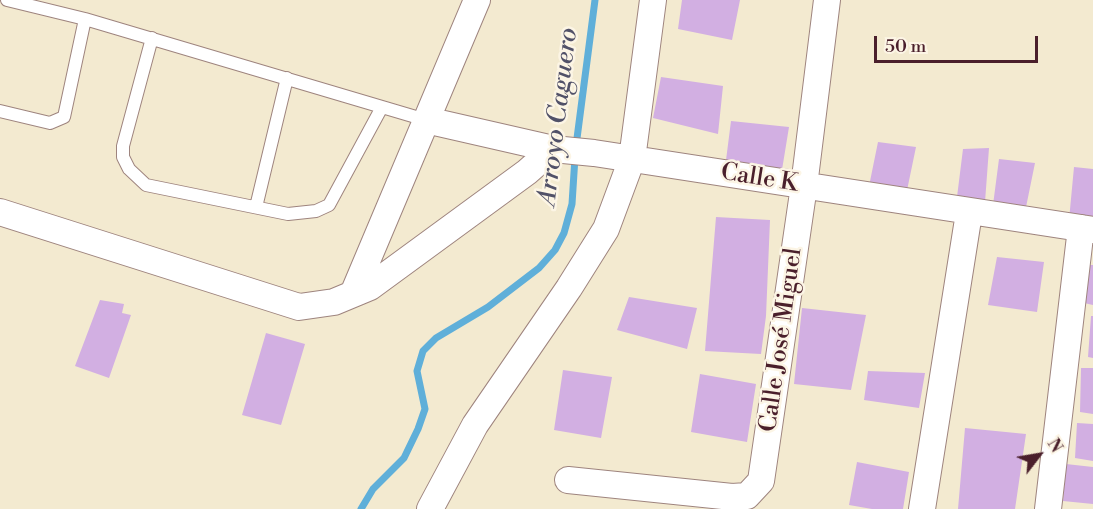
<!DOCTYPE html>
<meta charset="utf-8">
<style>
body{margin:0}
#map{position:relative;width:1093px;height:509px;overflow:hidden;background:#f3ead0;font-family:"Libre Bodoni",serif}
canvas{display:block}
.north{position:absolute;left:1009px;top:425px;width:60px;height:60px;-webkit-text-stroke:4px #fcf5e5;paint-order:stroke;rotate:59deg;font-size:16px;font-weight:700;line-height:24px;text-align:center;color:#4a1f2b}
.north::after{content:'';display:block;margin:auto;width:21px;height:27px;background:#4a1f2b;clip-path:polygon(50% 0,100% 100%,50% 72%,0 100%)}
.scale{position:absolute;left:874px;top:36px;width:164px;height:27px;box-sizing:border-box;border:3px solid #4a1f2b;border-top:0;padding-left:8px;font-size:18px;line-height:21px;white-space:nowrap;color:#4a1f2b;-webkit-text-stroke:4px #fcf5e5;paint-order:stroke}
</style>
<div id="map">
<canvas width="1093" height="509"></canvas>
<div class="north">N</div>
<div class="scale">50 m</div>
</div>
<script>
const ctx = document.querySelector('canvas').getContext('2d');
ctx.lineJoin = 'round';
const poly = rows => new Path2D(rows.map(r => 'M' + r).join(''));
function stroke(path, color, width, dash) { ctx.strokeStyle = color; ctx.lineWidth = width; ctx.lineCap = dash ? 'butt' : 'round'; ctx.setLineDash(dash || []); ctx.stroke(path); }
function fillPath(path, color) { ctx.fillStyle = color; ctx.fill(path, 'evenodd'); }
function label(font, color, halo, rows, align = 'center') {
  ctx.font = font + ' "Libre Bodoni",serif'; ctx.lineWidth = 5; ctx.setLineDash([]); ctx.textBaseline = 'middle'; ctx.strokeStyle = halo; ctx.fillStyle = color; for (const [text, x, y, turn = 0] of rows) {
    ctx.save(); ctx.translate(x, y); ctx.rotate((+turn || 0) * Math.PI / 180); ctx.textAlign = isNaN(turn) ? turn : align; if (halo) ctx.strokeText(text, 0, 0); ctx.fillText(text, 0, 0); ctx.restore();
  }
}
const stream = poly([
 [576,146,595,0],
 [361,509,373,489,404,458,418,429,425,409,417,371,423,351,436,338,488,307,539,268,555,250,564,233,572,204,575,157]
]);
const building = poly([
 [682,0,740,0,732,40,678,29],
 [661,77,723,86,718,134,653,118],
 [731,121,789,127,781,176,725,168],
 [878,142,916,147,905,200,867,196],
 [989,148,985,202,957,197,963,149],
 [999,159,1035,163,1025,212,993,205],
 [1074,167,1093,169,1093,223,1069,220],
 [716,217,770,220,766,316,761,354,705,351],
 [997,257,1044,262,1037,312,988,305],
 [1089,265,1093,265,1093,305,1084,303],
 [629,297,697,308,687,349,617,330],
 [100,300,124,304,122,313,131,315,109,378,75,366],
 [802,308,866,315,851,390,794,384],
 [1091,316,1093,316,1093,358,1088,357],
 [266,333,305,344,281,425,242,415],
 [1081,368,1093,368,1093,414,1080,412],
 [563,370,612,377,601,438,554,430],
 [868,371,925,373,919,408,864,400],
 [700,374,756,384,747,442,691,432],
 [1077,423,1093,424,1093,461,1075,458],
 [965,428,1026,434,1015,509,958,509],
 [857,462,909,472,903,509,872,509,849,505],
 [1066,464,1093,467,1093,504,1063,501]
]);
const service = poly([
 [7,0,85,19,426,120],
 [152,38,123,146,123,157,129,169,146,185,288,214,316,211,329,205,382,107],
 [0,111,50,123,64,117,85,19],
 [256,207,287,78]
]);
const minor = poly([
 [426,120,553,149,594,153,1093,230],
 [0,212,299,307,334,302,370,287,527,172,553,149],
 [353,294,477,0],
 [568,480,732,497,747,496,761,481,804,186,827,0],
 [430,509,475,425,569,288,606,229,632,159,653,0],
 [922,509,969,213],
 [1048,509,1081,228]
]);
const streetNames = [
 ["Calle K",759,179,9],
 ["Calle José Miguel",782,340,-82]
];
const waterNames = [
 ["Arroyo Caguero",559,117,-83]
];
stroke(stream, '#5fafd9', 7);
fillPath(building, '#d2afe2');
stroke(service, '#9e847e', 14);
stroke(minor, '#9e847e', 28);
stroke(service, '#fff', 12);
stroke(minor, '#fff', 26);
label('24px', '#4a1f2b', '#fcf5e5', streetNames);
label('italic 26px', '#515168', '#fcf5e5', waterNames);
</script>
